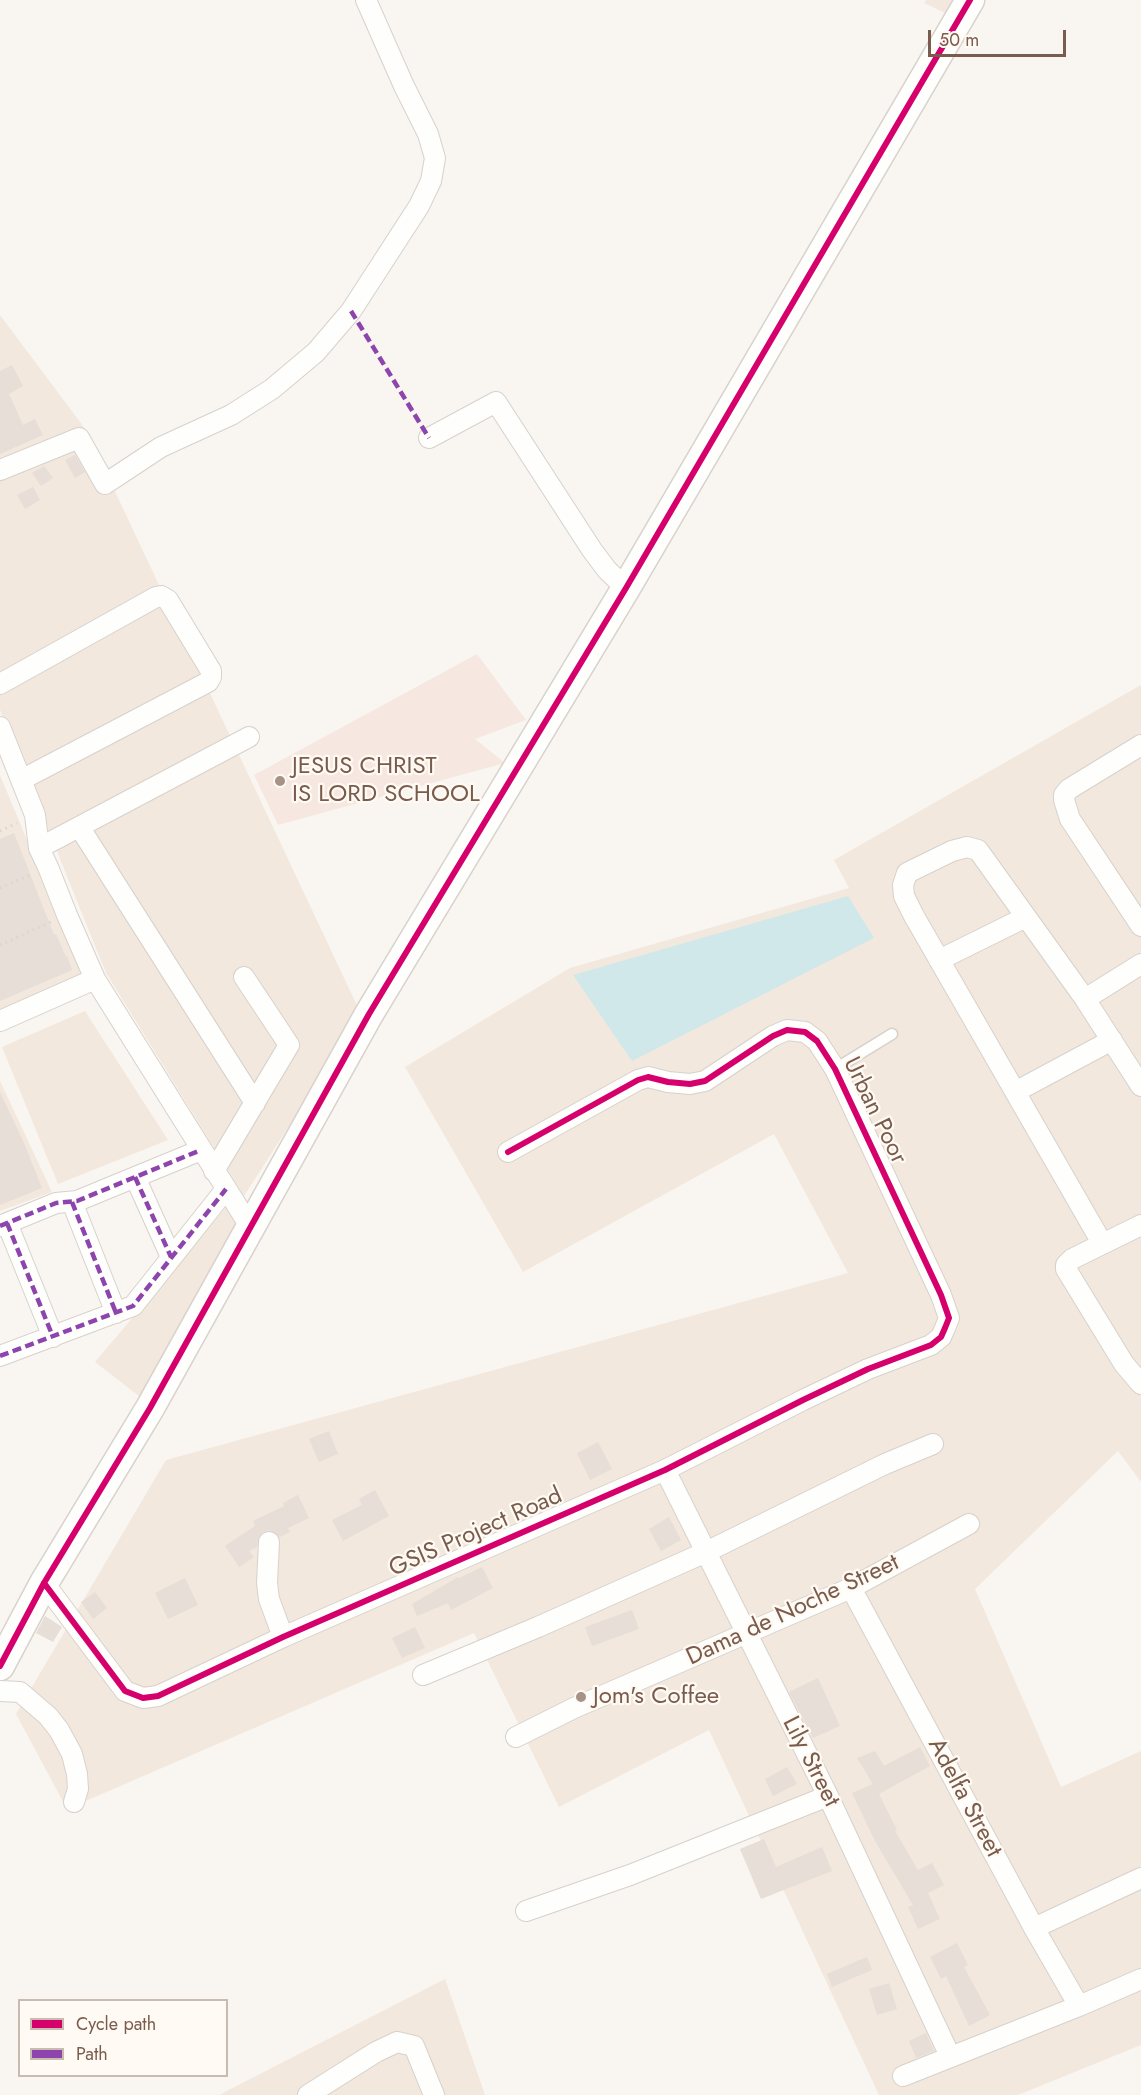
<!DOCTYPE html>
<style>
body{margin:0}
#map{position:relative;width:1141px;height:2095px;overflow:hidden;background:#f9f5f0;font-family:Jost,sans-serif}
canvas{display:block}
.legend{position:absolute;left:18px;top:1999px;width:210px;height:78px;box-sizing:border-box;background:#fffaf3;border:2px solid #cabbb1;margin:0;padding:8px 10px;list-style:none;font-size:18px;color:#7a5c4d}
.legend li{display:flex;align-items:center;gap:12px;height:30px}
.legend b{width:30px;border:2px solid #cabbb1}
.scale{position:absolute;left:928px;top:30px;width:138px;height:27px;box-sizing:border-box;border:3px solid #7a5c4d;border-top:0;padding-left:8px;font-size:18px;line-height:21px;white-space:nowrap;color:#7a5c4d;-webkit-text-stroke:4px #fffaf3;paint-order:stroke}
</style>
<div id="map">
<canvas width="1141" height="2095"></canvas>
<ul class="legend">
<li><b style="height:8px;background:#d6006c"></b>Cycle path</li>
<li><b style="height:8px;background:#8e44ad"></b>Path</li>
</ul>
<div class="scale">50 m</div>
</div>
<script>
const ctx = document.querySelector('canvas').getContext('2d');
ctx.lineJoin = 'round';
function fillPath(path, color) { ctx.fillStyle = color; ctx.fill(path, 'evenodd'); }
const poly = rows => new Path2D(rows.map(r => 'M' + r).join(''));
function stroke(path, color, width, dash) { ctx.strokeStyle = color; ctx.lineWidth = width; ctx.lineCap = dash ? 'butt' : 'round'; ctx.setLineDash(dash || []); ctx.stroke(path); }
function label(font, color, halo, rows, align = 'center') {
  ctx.font = font + ' Jost,sans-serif'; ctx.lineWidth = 4.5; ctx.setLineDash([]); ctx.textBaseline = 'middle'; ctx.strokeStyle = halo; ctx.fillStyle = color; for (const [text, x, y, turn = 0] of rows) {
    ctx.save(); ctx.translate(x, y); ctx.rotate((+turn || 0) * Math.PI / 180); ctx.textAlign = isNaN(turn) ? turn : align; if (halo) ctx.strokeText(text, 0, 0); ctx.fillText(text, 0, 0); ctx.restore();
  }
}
const residential = poly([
 [926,0,968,0,958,19,924,3],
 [0,315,86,430,361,1014,244,1196,106,973,0,710],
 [1141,685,1141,1482,1118,1451,975,1589,1061,1787,1141,1751,1141,2045,1018,2095,879,2095,709,1730,559,1807,474,1633,67,1809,16,1714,166,1460,848,1273,774,1134,523,1272,405,1067,570,968,849,888,834,860],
 [0,775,84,977,0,1010],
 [85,1011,168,1140,58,1184,2,1047],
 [0,1081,52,1192,0,1211],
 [227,1206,242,1227,148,1403,95,1362],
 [445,1979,485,2095,219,2095]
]);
const commercial = poly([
 [477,654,526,720,475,739,505,763,278,825,254,775]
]);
const water = poly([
 [848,896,874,938,632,1061,573,975]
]);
const building = poly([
 [12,365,23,386,9,394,23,425,35,419,43,435,0,454,0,371],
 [75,455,85,472,75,478,65,460],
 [44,466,53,478,41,486,32,473],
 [33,487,40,500,25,509,17,495],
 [14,833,54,935,56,934,66,957,67,956,72,970,0,1001,0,839],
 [0,1092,24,1143,42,1188,0,1205],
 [329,1431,338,1454,319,1462,309,1439],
 [598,1442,612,1469,590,1480,577,1453],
 [375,1490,389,1516,343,1541,332,1520,362,1505,359,1499],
 [298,1495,309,1518,288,1528,290,1532,280,1537,270,1530,263,1532,259,1536,257,1547,249,1551,254,1557,239,1567,225,1546,255,1526,253,1521,284,1506,283,1503],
 [669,1517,681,1540,661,1551,649,1529],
 [482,1567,493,1588,451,1610,448,1603,417,1616,412,1604,458,1577,459,1578],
 [185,1578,198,1605,168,1619,155,1593],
 [95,1592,107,1608,93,1619,81,1602],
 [632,1610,639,1629,592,1646,585,1627],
 [45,1616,62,1627,53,1642,36,1633],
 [415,1627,425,1648,402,1658,392,1638],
 [818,1678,840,1726,813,1738,789,1692],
 [920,1747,930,1766,879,1794,897,1830,895,1831,918,1870,932,1863,944,1885,928,1893,940,1919,918,1929,908,1907,913,1905,875,1841,852,1793,873,1784,857,1758,875,1751,884,1766],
 [787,1767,797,1784,773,1796,765,1779],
 [764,1839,776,1867,822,1847,832,1871,761,1899,740,1849],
 [957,1943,968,1965,964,1967,990,2015,969,2026,946,1976,941,1979,930,1957],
 [867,1957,872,1970,832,1987,827,1974],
 [889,1983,897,2009,877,2015,869,1989],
 [926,2033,934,2051,916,2058,909,2041]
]);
const path = poly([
 [0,831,17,823],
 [0,888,30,875],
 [0,945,51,922]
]);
const lane = poly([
 [835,1069,892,1034]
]);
const street = poly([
 [429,438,496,402,592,550,607,570,626,588],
 [0,470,79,438,105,484,161,447,231,415,272,389,316,352,351,311,419,206,431,181,435,158,428,134,404,86,366,0],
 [0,684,156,597,161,596,168,600,211,671,211,677,208,682,21,780],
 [0,727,35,815,39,848,48,867,67,915,95,979,251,1228],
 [1141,745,1069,789,1064,795,1064,800,1070,819,1141,926],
 [80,828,255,1103],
 [39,848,249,737],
 [939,960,1026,917],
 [1085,999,1141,964],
 [0,1021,95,979],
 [1015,1092,1112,1040],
 [214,1171,289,1045,244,977],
 [135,1177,171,1257],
 [72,1202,116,1313],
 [7,1223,53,1337],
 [1141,1225,1072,1259,1066,1265,1066,1269,1124,1364,1141,1384],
 [0,1226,56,1203,77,1201,201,1150],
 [1102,1243,914,916,904,896,903,885,907,873,952,851,967,847,978,850,1085,999,1141,1086],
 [0,1356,133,1306,226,1189],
 [665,1470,828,1796,950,2056],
 [269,1542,267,1583,269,1599,283,1637],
 [44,1583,125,1691,143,1698,158,1696,283,1637,665,1470,803,1400,868,1369,931,1345,941,1337,945,1328,949,1318,941,1295,835,1069,817,1041,805,1032,787,1030,773,1036,705,1081,690,1084,668,1082,648,1077,638,1080,508,1152],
 [851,1588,1034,1928,1079,2006],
 [423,1675,538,1627,706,1552,885,1464,933,1444],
 [0,1691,20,1692,48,1716,59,1730,72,1754,77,1774,78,1789,74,1802],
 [516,1737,574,1708,851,1588,969,1524],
 [526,1911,630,1875,828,1796],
 [1034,1928,1141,1878],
 [903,2076,1079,2006,1141,1979],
 [308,2095,376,2052,397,2042,414,2046,434,2095]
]);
const secondary = poly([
 [0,1666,44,1583,150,1408,369,1014,626,588,970,0]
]);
const quiet = poly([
 [351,311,429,438],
 [135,1177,171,1257],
 [72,1202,116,1313],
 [7,1223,53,1337],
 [0,1226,56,1203,77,1201,201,1150],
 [0,1356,133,1306,226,1189]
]);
const cycleway = poly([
 [44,1583,125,1691,143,1698,158,1696,283,1637,665,1470,803,1400,868,1369,931,1345,941,1337,945,1328,949,1318,941,1295,835,1069,817,1041,805,1032,787,1030,773,1036,705,1081,690,1084,668,1082,648,1077,638,1080,508,1152],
 [0,1666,44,1583,150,1408,369,1014,626,588,970,0]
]);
const markers = [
 [280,781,6,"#a69286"],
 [581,1697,6,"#a69286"]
];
const poiNames = [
 ["JESUS CHRIST",292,767],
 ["IS LORD SCHOOL",292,795],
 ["Jom's Coffee",593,1697]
];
const streetNames = [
 ["Urban Poor",874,1111,64],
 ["GSIS Project Road",476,1533,-24],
 ["Dama de Noche Street",793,1611,-25],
 ["Lily Street",810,1762,63],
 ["Adelfa Street",964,1798,62]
];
fillPath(residential, '#f2e8de');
fillPath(commercial, '#f6e8e1');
fillPath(water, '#d0e8ea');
fillPath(building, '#e6ded7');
stroke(lane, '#d7d1cb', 13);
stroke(street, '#d7d1cb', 22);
stroke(secondary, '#d9d2cb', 31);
stroke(path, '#dcd5d0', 3, [1.5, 4.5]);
stroke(lane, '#fefefd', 10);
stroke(street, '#fefefd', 20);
stroke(secondary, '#fefefd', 28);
stroke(quiet, '#8e44ad', 4.5, [9, 4.5]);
stroke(cycleway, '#d6006c', 6);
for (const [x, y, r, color] of markers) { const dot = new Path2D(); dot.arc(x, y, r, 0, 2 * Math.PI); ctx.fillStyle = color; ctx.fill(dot); stroke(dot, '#fffaf3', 2); }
label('24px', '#7a5c4d', '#fffaf3', poiNames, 'left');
label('24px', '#7a5c4d', '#fffaf3', streetNames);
</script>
